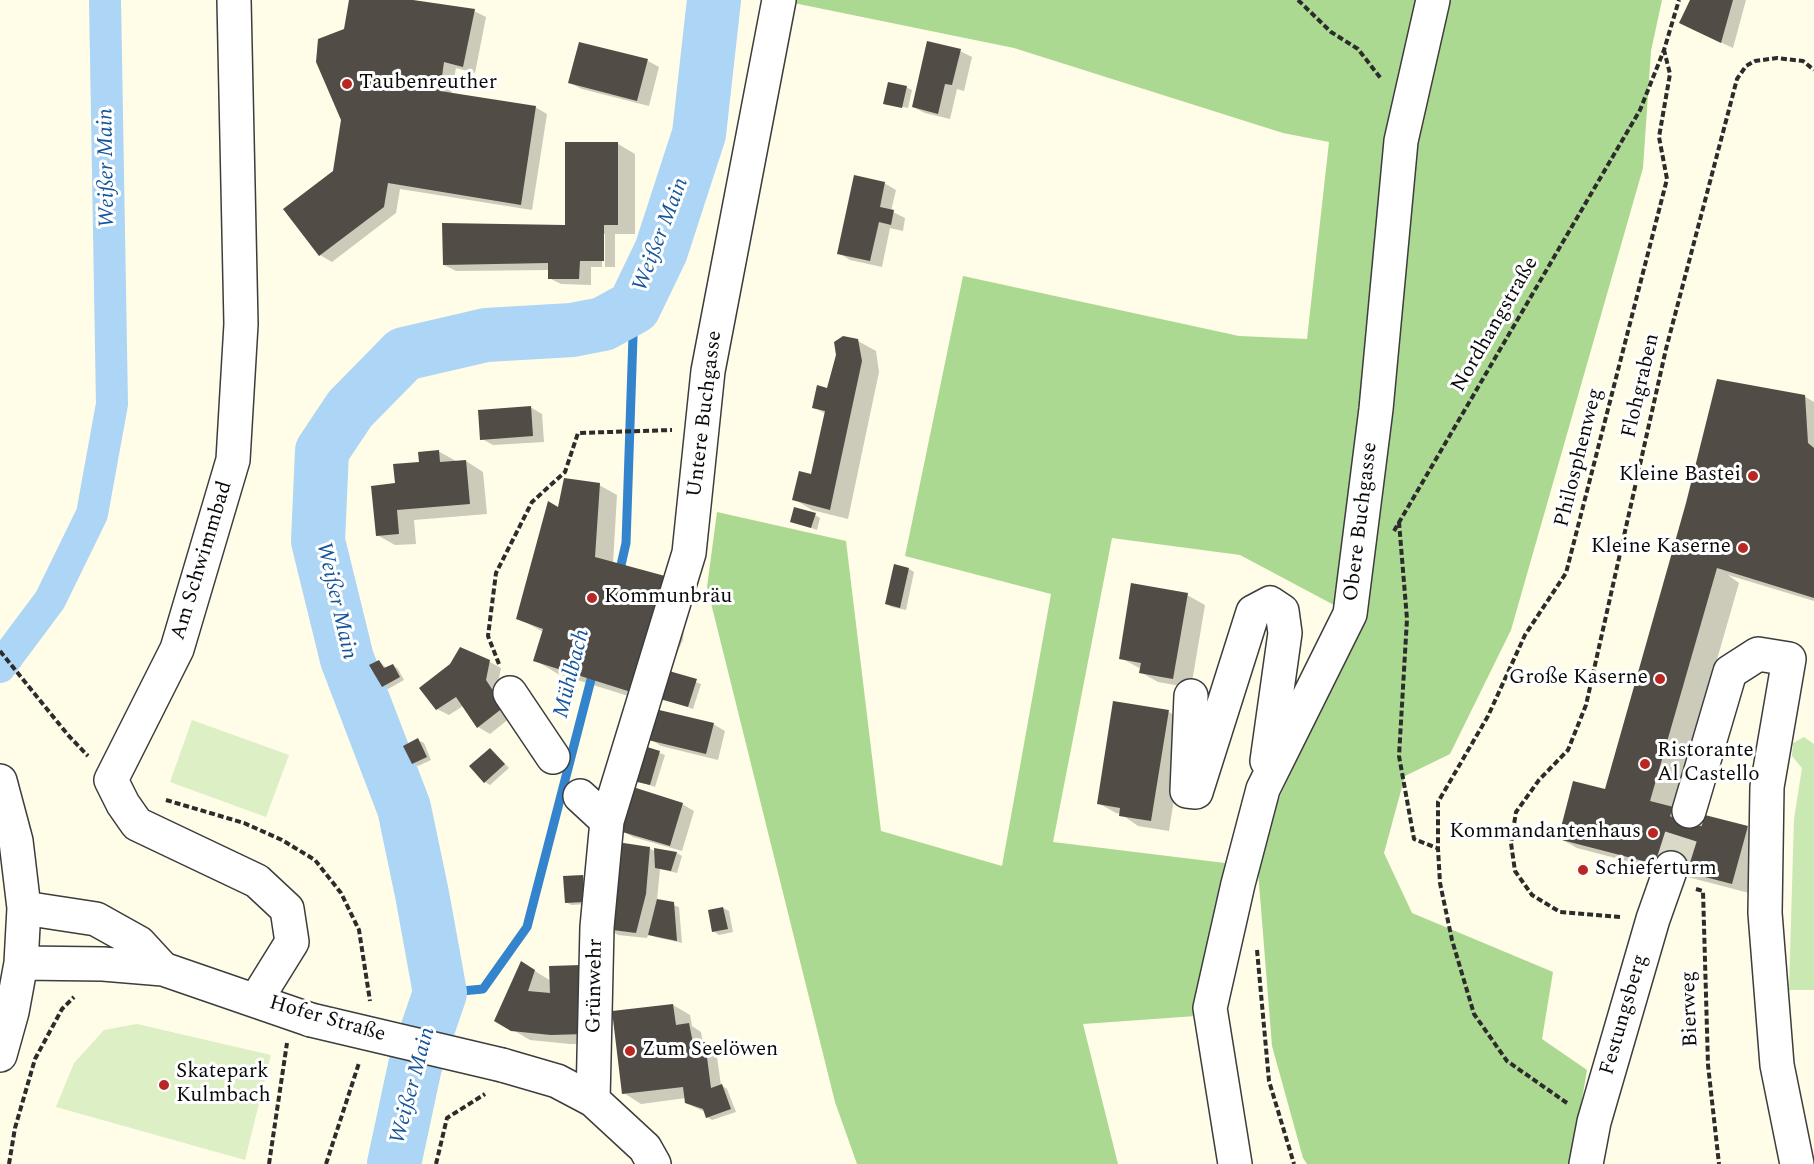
<!DOCTYPE html>
<meta charset="utf-8">
<style>
body{margin:0}
canvas{display:block;background:#fffce7}
</style>
<canvas width="1814" height="1164"></canvas>
<script>
const ctx = document.querySelector('canvas').getContext('2d');
ctx.lineJoin = 'round';
function fillPath(path, color) { ctx.fillStyle = color; ctx.fill(path, 'evenodd'); }
const poly = rows => new Path2D(rows.map(r => 'M' + r).join(''));
function stroke(path, color, width, dash) { ctx.strokeStyle = color; ctx.lineWidth = width; ctx.lineCap = dash ? 'butt' : 'round'; ctx.setLineDash(dash || []); ctx.stroke(path); }
function label(font, color, halo, rows, align = 'center') {
  ctx.font = font + ' Spectral,serif'; ctx.lineWidth = 6; ctx.setLineDash([]); ctx.textBaseline = 'middle'; ctx.strokeStyle = halo; ctx.fillStyle = color; for (const [text, x, y, turn = 0] of rows) {
    ctx.save(); ctx.translate(x, y); ctx.rotate((+turn || 0) * Math.PI / 180); ctx.textAlign = isNaN(turn) ? turn : align; if (halo) ctx.strokeText(text, 0, 0); ctx.fillText(text, 0, 0); ctx.restore();
  }
}
const green = poly([
 [1804,737,1814,744,1814,990,1789,990,1794,819,1802,768,1792,756,1793,743]
]);
const forest = poly([
 [779,0,1662,0,1651,51,1643,168,1511,630,1450,754,1405,776,1384,853,1412,913,1553,972,1542,1039,1587,1070,1571,1164,1307,1164,1303,1158,1272,1046,1256,846,1364,621,1240,555,1112,538,1053,842,1225,863,1196,1016,1083,1024,1118,1164,857,1164,835,1102,707,587,717,512,846,541,881,831,1002,866,1051,594,905,556,963,276,1239,336,1307,339,1329,142,1283,133,1014,48]
]);
const pitch = poly([
 [192,720,289,755,266,817,170,782],
 [137,1024,271,1055,245,1160,56,1107,74,1063,104,1030]
]);
const shadow = poly([
 [350,0,404,0,474,11,486,17,475,73,456,68,451,94,535,107,547,114,532,210,400,189,396,213,332,262,320,255,342,120,345,30],
 [1692,0,1746,0,1733,48,1692,29],
 [960,51,972,57,964,91,957,89,950,119,925,113,913,107],
 [648,61,659,67,649,106,582,89,570,83],
 [906,87,912,90,908,108,885,104],
 [618,144,635,154,635,234,615,234,615,267,605,267,605,234,602,234,602,267,591,267,591,285,561,284,549,278,549,270,456,271,444,265,566,226],
 [884,183,896,190,891,211,905,218,903,231,890,228,882,267,850,260,839,253],
 [858,341,876,351,879,372,848,519,812,510,794,499,812,476,826,414,813,407,829,390],
 [1804,396,1814,402,1814,601,1728,575,1739,583,1674,809,1747,828,1765,838,1749,893,1577,848,1559,838,1612,793,1672,555],
 [530,407,542,414,544,442,493,445,482,439],
 [438,451,456,461,466,461,483,472,487,514,414,520,416,544,395,545,377,535,397,485,420,463],
 [599,485,617,495,613,563,687,591,683,640,668,672,701,684,693,709,662,698,654,704,558,674,535,660,543,632,518,618,560,509],
 [815,515,820,518,817,530,791,521],
 [909,569,914,572,906,610,892,607,886,604],
 [1187,595,1205,605,1191,688,1158,682,1140,672,1141,669,1121,658],
 [379,661,387,669,393,665,398,669,404,680,388,689,383,686],
 [490,662,501,668,497,688,515,714,490,734,478,727,463,706,449,715,437,709],
 [1169,712,1186,722,1169,831,1138,826,1121,814,1116,813,1098,803],
 [713,724,725,731,718,760,661,746,650,739],
 [418,740,424,743,431,760,418,766,413,763],
 [645,748,665,755,655,787,635,780],
 [490,749,509,768,490,785,485,782],
 [682,804,694,811,682,851,633,837,621,830],
 [649,848,656,852,655,850,677,853,682,856,677,873,660,869,657,900,679,907,682,943,655,937,649,933,647,938,618,935,607,928],
 [583,876,588,879,589,904,571,905,566,902],
 [723,908,729,911,733,932,719,935,713,931],
 [522,963,551,981,601,1044,570,1044,530,1040,496,1020],
 [673,1005,690,1015,692,1026,701,1032,703,1044,716,1050,721,1085,727,1089,736,1112,712,1120,707,1117,705,1112,686,1103,686,1098,641,1104,624,1093]
]);
const stream = poly([
 [619,574,626,543,634,307],
 [440,993,483,989,527,927,594,668]
]);
const canal = poly([
 [0,667,50,600,92,514,112,404,105,0]
]);
const river = poly([
 [394,1164,415,1066,440,993,422,894,404,808,347,659,318,541,322,451,350,409,404,354,486,335,572,330,603,324,634,307,661,251,699,134,714,0]
]);
const building = poly([
 [349,0,413,0,475,9,463,67,444,62,440,91,536,106,521,205,388,183,384,207,319,256,283,209,333,171,341,120,316,62,318,39,344,29],
 [1690,0,1733,0,1721,43,1679,23],
 [927,41,961,49,952,85,945,84,938,114,912,107],
 [579,42,648,59,637,101,568,83],
 [888,82,907,86,902,108,883,104],
 [565,142,618,142,618,225,604,225,604,261,580,261,579,279,548,279,548,263,443,265,442,223,565,225],
 [854,175,885,182,880,207,894,210,891,225,879,222,870,261,837,254],
 [843,336,858,339,862,361,830,510,792,500,799,471,811,474,825,411,812,408,817,385,827,388,836,355,834,342],
 [1717,379,1805,395,1808,443,1814,448,1814,598,1717,568,1650,801,1748,826,1732,884,1558,839,1573,781,1605,789,1686,503],
 [531,406,533,436,480,440,478,410],
 [439,450,440,462,466,460,470,504,397,510,399,534,376,536,371,486,395,483,393,464,419,462,418,452],
 [564,478,600,483,595,557,665,576,631,692,533,661,543,629,516,619,548,501,558,507],
 [794,507,816,513,811,528,790,522],
 [894,564,909,568,900,608,885,604],
 [1131,583,1188,593,1173,679,1139,673,1141,663,1119,659],
 [460,647,490,660,486,680,504,707,477,728,456,697,436,710,419,688,450,664],
 [379,660,384,668,393,664,400,677,382,687,369,665],
 [669,671,697,679,688,707,660,699],
 [1113,701,1169,710,1151,821,1119,816,1120,808,1097,804],
 [655,709,714,723,706,754,648,740],
 [418,738,427,757,412,764,403,746],
 [644,746,660,751,650,785,633,781],
 [490,748,505,764,484,783,469,766],
 [633,787,683,803,670,846,619,831],
 [617,842,650,847,646,894,636,933,605,929],
 [654,848,677,852,671,871,655,868],
 [583,875,584,902,565,903,563,876],
 [657,899,674,902,677,941,648,935],
 [723,907,728,929,712,932,708,910],
 [521,961,535,970,528,991,550,993,549,966,582,965,584,1034,551,1035,511,1031,494,1021],
 [673,1004,676,1025,689,1023,693,1043,705,1042,711,1088,722,1084,731,1109,706,1118,703,1109,685,1103,683,1087,622,1094,612,1011]
]);
const minorTunnel = poly([
 [1671,868,1689,811]
]);
const path = poly([
 [1298,0,1331,32,1358,49,1382,80],
 [1399,522,1407,619,1399,756,1414,839,1437,848],
 [1394,531,1640,110,1664,50,1679,0],
 [0,651,68,735,88,756],
 [499,664,488,636,496,573,532,502,565,472,578,433,672,430],
 [166,800,244,823,282,840,315,860,341,893,359,930,370,1001],
 [1696,889,1703,891,1708,1065,1719,1164],
 [1620,917,1560,912,1532,895,1515,871,1511,843,1516,812,1539,780,1568,750,1586,705,1666,349,1737,79,1746,66,1755,61,1777,58,1803,61,1814,70],
 [1257,950,1269,1081,1294,1164],
 [1567,1103,1507,1061,1474,1014,1452,940,1440,883,1438,849,1438,802,1488,716,1525,635,1566,573,1667,179,1659,137,1670,74,1664,50],
 [9,1164,15,1128,35,1059,62,1009,74,997],
 [269,1164,287,1043],
 [326,1164,359,1063],
 [436,1164,447,1118,485,1094]
]);
const minor = poly([
 [234,0,241,324,233,460,177,649,111,780,123,804,137,824,257,881,287,909,292,942,256,1000],
 [510,693,553,757],
 [1191,696,1187,791,1196,792,1253,612,1270,603,1282,611,1285,633,1267,761],
 [0,781,16,841,24,908,21,963,12,1012,0,1055],
 [580,796,607,821],
 [1689,811,1730,672,1758,654,1789,659,1767,787,1765,913,1777,1065,1797,1164],
 [24,908,96,919,139,943,163,969],
 [21,963,103,964,163,969,311,1020],
 [502,1065,557,1081,593,1100,645,1148,654,1164],
 [593,1100,597,927,607,821,689,553,708,371,779,0],
 [1235,1164,1210,1008,1238,884,1263,789,1350,614,1376,409,1401,141,1433,0],
 [1586,1164,1594,1122,1653,919,1671,868]
]);
const minorBridge = poly([
 [311,1020,502,1065]
]);
const markers = [
 [347,84,6,"#b92723"],
 [1753,476,6,"#b92723"],
 [1743,548,6,"#b92723"],
 [592,598,6,"#b92723"],
 [1660,679,6,"#b92723"],
 [1645,764,6,"#b92723"],
 [1653,833,6,"#b92723"],
 [1583,870,6,"#b92723"],
 [630,1051,6,"#b92723"],
 [164,1085,6,"#b92723"]
];
const poiNames = [
 ["Taubenreuther",359,84],
 ["Kleine Bastei",1741,476,"right"],
 ["Kleine Kaserne",1731,548,"right"],
 ["Kommunbräu",604,598],
 ["Große Kaserne",1648,679,"right"],
 ["Ristorante",1657,752],
 ["Al Castello",1657,776],
 ["Kommandantenhaus",1641,833,"right"],
 ["Schieferturm",1595,870],
 ["Zum Seelöwen",642,1051],
 ["Skatepark",176,1073],
 ["Kulmbach",176,1097]
];
const streetNames = [
 ["Nordhangstraße",1496,325,-60],
 ["Flohgraben",1642,386,-77],
 ["Untere Buchgasse",706,414,-83],
 ["Philosphenweg",1580,458,-76],
 ["Obere Buchgasse",1362,522,-83],
 ["Am Schwimmbad",203,561,-73],
 ["Grünwehr",596,986,-89],
 ["Bierweg",1691,1009,-92],
 ["Festungsberg",1625,1015,-74],
 ["Hofer Straße",327,1020,16]
];
const waterNames = [
 ["Weißer Main",108,168,-91],
 ["Weißer Main",662,235,-69],
 ["Weißer Main",335,601,77],
 ["Mühlbach",573,674,-76],
 ["Weißer Main",414,1086,-75]
];
fillPath(green, '#cae8b2');
fillPath(forest, '#acd991');
fillPath(pitch, '#ddefc4');
fillPath(shadow, '#0003');
stroke(stream, '#3384cd', 9);
stroke(canal, '#acd5f6', 32);
stroke(river, '#acd5f6', 54);
fillPath(building, '#524c46');
stroke(minorTunnel, '#dad8c6', 33, [33, 16]);
stroke(minor, '#3d3d3d', 36);
stroke(path, '#2c2c2c', 4, [6, 3]);
stroke(minor, '#fff', 33);
stroke(minorBridge, '#3d3d3d', 36, []);
stroke(minorBridge, '#fff', 33);
for (const [x, y, r, color] of markers) { const dot = new Path2D(); dot.arc(x, y, r, 0, 2 * Math.PI); ctx.fillStyle = color; ctx.fill(dot); stroke(dot, '#fff', 2); }
label('21px', '#0a0a0a', '#fff', poiNames, 'left');
label('21px', '#0a0a0a', '#fff', streetNames);
label('italic 22px', '#15569a', '#fff', waterNames);
</script>
